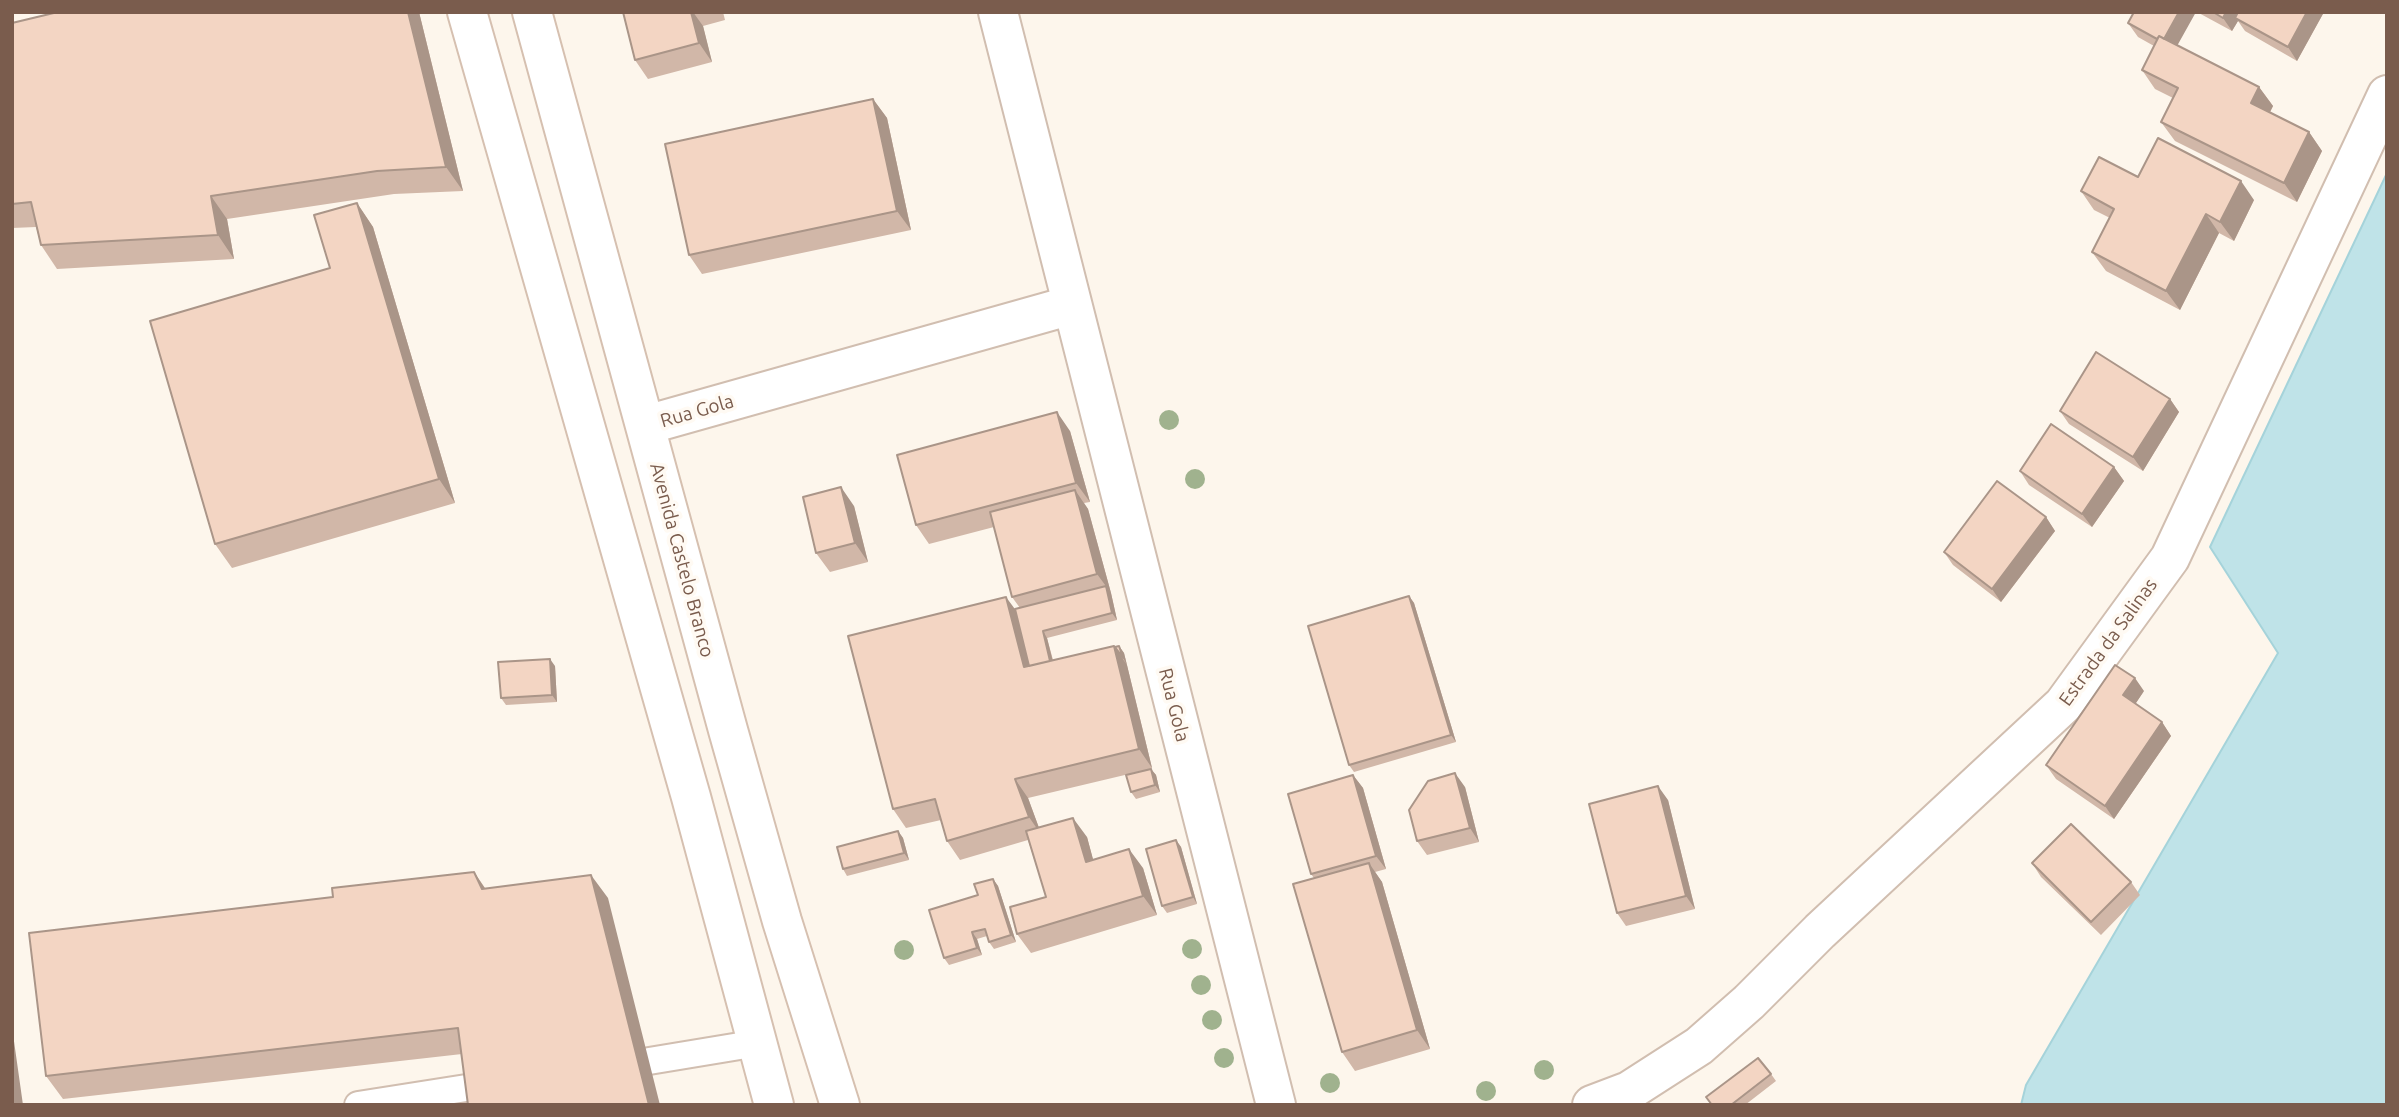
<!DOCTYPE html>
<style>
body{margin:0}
#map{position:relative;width:2399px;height:1117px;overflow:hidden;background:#fdf6ec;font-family:Ubuntu,sans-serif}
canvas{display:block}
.frame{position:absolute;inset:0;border:14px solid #7a5c4d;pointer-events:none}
</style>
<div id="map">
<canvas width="2399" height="1117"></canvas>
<div class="frame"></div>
</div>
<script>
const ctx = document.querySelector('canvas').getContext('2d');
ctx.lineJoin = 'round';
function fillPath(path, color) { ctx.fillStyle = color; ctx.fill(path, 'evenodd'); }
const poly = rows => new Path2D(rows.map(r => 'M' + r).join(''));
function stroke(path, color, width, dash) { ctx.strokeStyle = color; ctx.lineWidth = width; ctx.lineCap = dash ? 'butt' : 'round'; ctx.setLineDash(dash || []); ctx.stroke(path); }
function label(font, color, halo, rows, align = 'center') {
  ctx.font = font + ' Ubuntu,sans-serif'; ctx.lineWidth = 7; ctx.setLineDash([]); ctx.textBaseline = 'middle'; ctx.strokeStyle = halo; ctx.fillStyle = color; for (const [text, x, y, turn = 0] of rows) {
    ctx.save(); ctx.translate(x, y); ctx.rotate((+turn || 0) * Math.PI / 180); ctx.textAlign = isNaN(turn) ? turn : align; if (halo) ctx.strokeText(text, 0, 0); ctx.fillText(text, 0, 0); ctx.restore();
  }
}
const water = poly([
 [2387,173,2387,1105,2021,1105,2026,1085,2278,653,2210,547,2387,173]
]);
const service = poly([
 [649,1061,758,1043],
 [358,1105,479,1086]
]);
const minor = poly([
 [998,12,1276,1105],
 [646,425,1072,305]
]);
const tertiary = poly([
 [1592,1105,1629,1091,1699,1046,1749,1002,1820,931,2063,705,2170,558,2387,95]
]);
const secondary = poly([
 [467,12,691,797,774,1105],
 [532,12,728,730,782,921,840,1105]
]);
const trees = [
 [1169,420],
 [1195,479],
 [1192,949],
 [904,950],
 [1201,985],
 [1212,1020],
 [1224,1058],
 [1544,1070],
 [1330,1083],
 [1486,1091]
];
const wall = poly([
 [58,12,419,12,463,191,394,194,227,219,234,259,57,269,41,245,36,227,12,228,12,23],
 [623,12,723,12,725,20,703,26,712,62,648,79,635,60],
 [2197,12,2324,12,2297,61,2245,31,2238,21,2232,31],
 [2128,23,2178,46,2259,87,2273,106,2270,112,2309,132,2322,151,2297,202,2175,141,2161,122,2173,98,2155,89,2142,70,2154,46,2138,37],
 [873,99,887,118,911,230,702,274,689,255],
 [2138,177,2254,200,2234,241,2219,233,2180,310,2106,271,2092,252,2110,218,2094,210,2081,191],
 [357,203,373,227,455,503,232,568,215,544],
 [2170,399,2179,412,2143,471,2069,424,2060,411],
 [1070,431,1090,502,1084,503,1088,509,1111,593,1117,620,1047,638,1053,660,1119,646,1124,653,1152,768,1151,769,1156,775,1160,792,1136,799,1131,792,1150,769,1028,798,1039,828,1087,837,1093,860,1143,868,1157,915,1031,953,1017,934,1046,897,1028,840,960,860,947,841,941,820,906,828,893,809,1015,609,1020,608,1012,597,994,527,929,544,916,525],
 [2114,467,2124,481,2092,527,2029,485,2020,471],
 [854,506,868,562,830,572,816,553],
 [2046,517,2055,531,2001,602,1953,565,1944,552],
 [1409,596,1414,603,1456,742,1354,772,1349,765],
 [555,666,557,702,506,705,501,698],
 [2144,691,2135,704,2162,722,2171,736,2114,819,2056,779,2046,765],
 [1353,775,1363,788,1386,869,1375,872,1382,882,1430,1049,1355,1071,1342,1052,1314,878,1311,874],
 [1465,787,1479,842,1427,855,1417,841],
 [1668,800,1695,909,1626,926,1617,913],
 [898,831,903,838,909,860,847,876,843,869],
 [1176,840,1181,847,1197,904,1167,913,1162,906],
 [2032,863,2131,882,2140,895,2101,935,2041,877],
 [474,872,485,888,608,898,462,1054,63,1099,46,1076,333,897],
 [993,879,998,886,1016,942,994,949,989,942,987,936,977,939,982,955,949,965,944,958,978,895],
 [1771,1074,1776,1081,1745,1105,1711,1105]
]);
const shadedWall = poly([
 [408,12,419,12,463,191,446,167],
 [691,12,693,12,703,26,712,62,699,43],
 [2179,12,2196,12,2172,55,2163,42],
 [2226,12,2242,12,2235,18,2238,21,2232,31,2223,18],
 [2307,12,2324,12,2297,61,2288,47],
 [2259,87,2273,106,2265,122,2251,103],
 [873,99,887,118,911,230,897,211],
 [2309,132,2322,151,2297,202,2284,183],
 [2241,181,2254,200,2234,241,2220,222],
 [211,196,227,219,234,259,218,235],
 [357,203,373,227,455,503,439,479],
 [2206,214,2219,233,2180,310,2166,291],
 [2170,399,2179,412,2143,471,2133,457],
 [1057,412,1070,431,1090,502,1076,483],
 [2114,467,2124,481,2092,527,2082,514],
 [841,487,854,506,868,562,855,543],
 [1075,490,1088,509,1111,593,1097,574],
 [2046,517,2055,531,2001,602,1992,589],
 [1106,586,1111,593,1117,620,1112,613],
 [1409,596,1414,603,1456,742,1451,735],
 [1006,597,1020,616,1036,678,1024,667],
 [1043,631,1047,638,1055,670,1051,663],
 [1114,646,1127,665,1152,768,1139,749],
 [1119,646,1124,653,1127,665,1123,658],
 [550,659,555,666,557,702,552,695],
 [2135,678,2144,691,2132,709,2123,695],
 [2162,722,2171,736,2114,819,2105,806],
 [1151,769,1156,775,1160,792,1155,785],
 [1455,773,1465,787,1479,842,1470,828],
 [1353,775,1363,788,1386,869,1376,856],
 [1015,779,1028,798,1042,836,1029,817],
 [1658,786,1668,800,1695,909,1686,896],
 [1073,818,1087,837,1099,881,1086,862],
 [898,831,903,838,909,860,904,853],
 [1176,840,1181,847,1197,904,1193,897],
 [1129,849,1143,868,1157,915,1143,896],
 [1369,863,1382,882,1430,1049,1417,1030],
 [474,872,490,896,482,889],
 [591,875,608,898,660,1105,649,1105],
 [993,879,998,886,1016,942,1011,935],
 [972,932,977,939,982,955,977,948],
 [12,1027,23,1105,12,1105]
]);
const building = poly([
 [58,12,408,12,446,167,377,171,211,196,218,235,41,245,31,202,12,204,12,23,58,12],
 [623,12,691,12,699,43,635,60,623,12],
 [2134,12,2179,12,2164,39,2159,36,2157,39,2128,23,2134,12],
 [2213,12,2226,12,2223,18,2213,12],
 [2238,12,2307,12,2288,47,2235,18,2238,12],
 [2159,36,2259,87,2251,103,2309,132,2284,183,2161,122,2178,88,2142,70,2159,36],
 [873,99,897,211,689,255,665,144,873,99],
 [2158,138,2241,181,2220,222,2206,214,2166,291,2092,252,2114,209,2081,191,2099,157,2138,177,2158,138],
 [357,203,439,479,215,544,150,321,330,268,314,215,357,203],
 [2096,352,2170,399,2133,457,2060,411,2096,352],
 [1057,412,1076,483,916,525,897,455,1057,412],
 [2051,424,2114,467,2082,514,2020,471,2051,424],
 [1997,481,2046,517,1992,589,1944,552,1997,481],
 [841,487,855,543,816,553,803,497,841,487],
 [1075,490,1097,574,1012,597,990,512,1075,490],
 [1106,586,1112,613,1043,631,1050,661,1029,666,1015,609,1106,586],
 [1409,596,1451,735,1349,765,1308,626,1409,596],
 [1006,597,1024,667,1114,646,1139,749,1015,779,1029,817,947,841,935,799,893,809,848,636,1006,597],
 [1119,646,1123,658,1115,647,1119,646],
 [550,659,552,695,501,698,498,662,550,659],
 [2115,665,2135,678,2123,695,2162,722,2105,806,2046,765,2115,665],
 [1151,769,1155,785,1131,792,1126,775,1151,769],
 [1455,773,1470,828,1417,841,1409,810,1428,781,1455,773],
 [1353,775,1376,856,1311,874,1288,794,1353,775],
 [1658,786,1686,896,1617,913,1589,804,1658,786],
 [1073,818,1086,862,1129,849,1143,896,1017,934,1010,907,1046,897,1026,831,1073,818],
 [2071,824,2131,882,2091,922,2032,863,2071,824],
 [898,831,904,853,843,869,837,847,898,831],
 [1176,840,1193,897,1162,906,1146,849,1176,840],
 [1369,863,1417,1030,1342,1052,1293,884,1369,863],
 [474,872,482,889,591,875,649,1105,468,1105,458,1028,46,1076,29,933,333,897,332,888,474,872],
 [993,879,1011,935,989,942,985,929,972,932,977,948,944,958,929,910,978,895,974,884,993,879],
 [1758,1058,1771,1074,1731,1105,1712,1105,1706,1097,1758,1058]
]);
const streetNames = [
 ["Rua Gola",697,411,-16],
 ["Avenida Castelo Branco",682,560,75],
 ["Estrada da Salinas",2108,642,-54],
 ["Rua Gola",1174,705,76]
];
fillPath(water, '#bfe3e8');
stroke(water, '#a5d3da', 2);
stroke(service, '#d1beb0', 30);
stroke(minor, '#d1beb0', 42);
stroke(tertiary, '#d1beb0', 42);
stroke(secondary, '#d6c0b0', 42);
stroke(service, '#fff', 26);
stroke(minor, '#fff', 38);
stroke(tertiary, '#fff', 38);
stroke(secondary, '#fff', 38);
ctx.fillStyle = '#a0b28e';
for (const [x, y] of trees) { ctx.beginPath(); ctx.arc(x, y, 10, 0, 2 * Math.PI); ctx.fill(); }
fillPath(wall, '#d1b7a8');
fillPath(shadedWall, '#aa9588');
fillPath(building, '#f3d5c3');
stroke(building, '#aa9588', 2);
label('19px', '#7a5c4d', '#fffaf3', streetNames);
</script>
